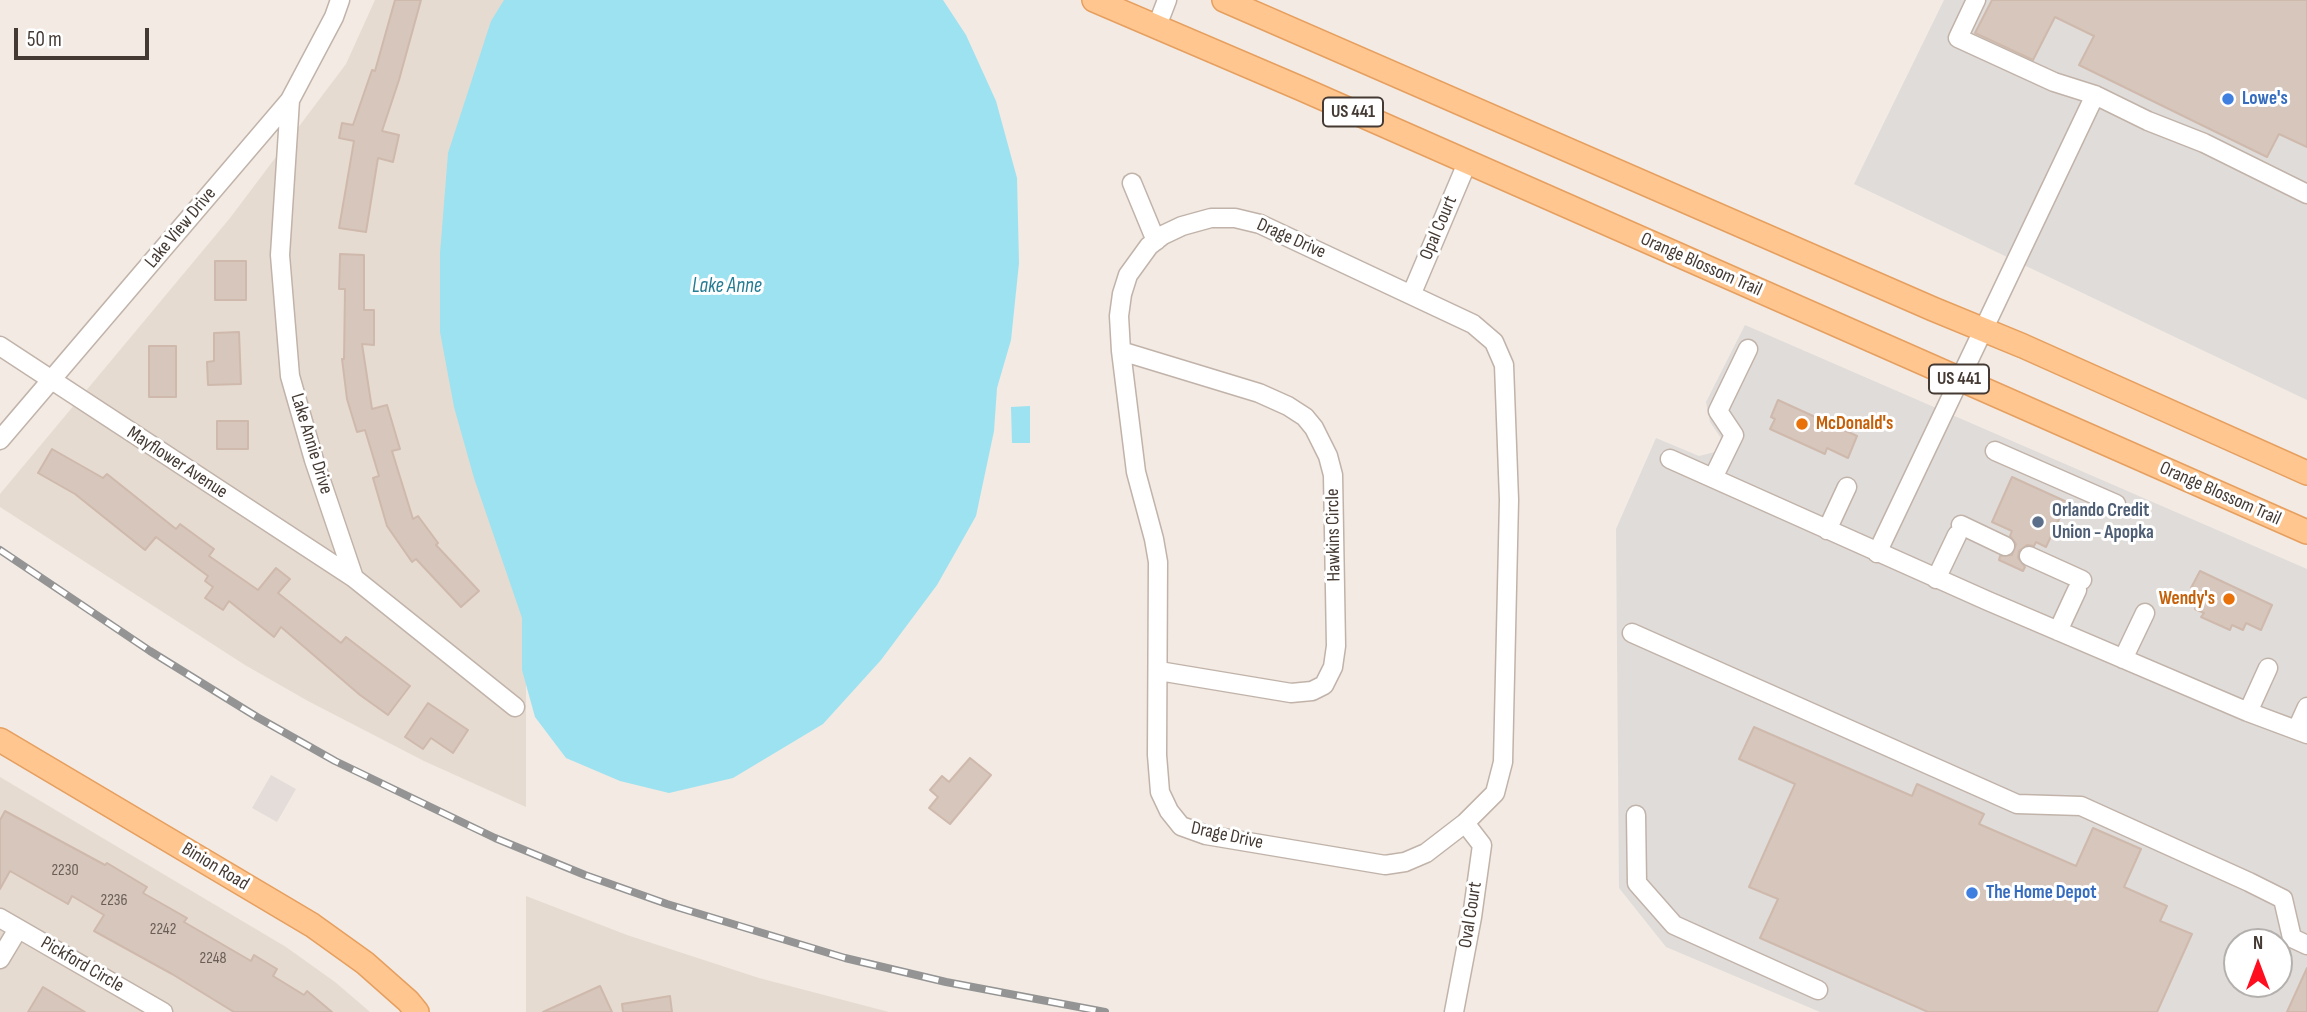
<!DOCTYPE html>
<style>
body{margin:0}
#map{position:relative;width:2307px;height:1012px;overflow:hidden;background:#f2eae3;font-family:"Sofia Sans Condensed",sans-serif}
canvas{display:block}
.north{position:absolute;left:2223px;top:928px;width:70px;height:70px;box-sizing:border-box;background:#fff;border:2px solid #b4b0ad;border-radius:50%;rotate:0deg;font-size:19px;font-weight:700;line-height:28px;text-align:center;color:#443a33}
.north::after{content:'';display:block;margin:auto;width:24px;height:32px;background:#ff0e20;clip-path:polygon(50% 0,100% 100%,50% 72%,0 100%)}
.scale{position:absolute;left:14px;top:28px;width:135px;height:32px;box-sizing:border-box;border:4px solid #443a33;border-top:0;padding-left:9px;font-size:21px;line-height:24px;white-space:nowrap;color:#443a33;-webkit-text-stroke:5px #fff;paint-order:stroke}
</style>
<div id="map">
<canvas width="2307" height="1012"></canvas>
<div class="north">N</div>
<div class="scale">50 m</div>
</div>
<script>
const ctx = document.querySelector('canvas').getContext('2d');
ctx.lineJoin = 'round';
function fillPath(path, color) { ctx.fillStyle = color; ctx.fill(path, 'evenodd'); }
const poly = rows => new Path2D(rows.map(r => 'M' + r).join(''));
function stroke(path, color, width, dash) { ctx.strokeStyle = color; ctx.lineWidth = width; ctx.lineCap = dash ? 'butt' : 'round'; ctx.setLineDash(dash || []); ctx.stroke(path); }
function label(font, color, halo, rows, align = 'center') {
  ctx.font = font + ' "Sofia Sans Condensed",sans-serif'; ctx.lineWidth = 6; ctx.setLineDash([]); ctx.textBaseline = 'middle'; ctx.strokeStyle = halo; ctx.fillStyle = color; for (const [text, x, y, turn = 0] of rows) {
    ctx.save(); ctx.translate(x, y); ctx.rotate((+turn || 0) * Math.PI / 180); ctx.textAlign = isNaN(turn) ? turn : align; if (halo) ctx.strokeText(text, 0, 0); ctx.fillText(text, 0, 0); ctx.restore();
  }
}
const residential = poly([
 [375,0,659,0,526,557,526,807,424,761,308,701,245,665,0,507,0,494,230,218,346,64],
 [0,777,286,947,335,982,370,1012,0,1012],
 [526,896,627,935,759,978,889,1012,526,1012]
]);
const industrial = poly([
 [271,775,296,789,277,822,252,808]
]);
const parking = poly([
 [1944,0,2307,0,2307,400,1854,184],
 [1745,325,2307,569,2307,1012,1820,1012,1666,947,1619,888,1616,529,1656,438,1699,456,1715,452,1721,438,1710,422,1706,402],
 [2237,942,2279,942,2279,984,2237,984]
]);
const water = poly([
 [504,0,943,0,966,35,996,101,1017,178,1019,263,1011,340,997,388,994,431,976,516,937,585,881,660,823,724,733,778,669,793,620,781,566,758,535,717,522,670,522,618,474,478,454,407,440,332,440,253,448,153,491,21],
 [1030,406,1030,443,1012,443,1011,407]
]);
const building = poly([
 [395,0,421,0,399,80,382,131,399,135,393,162,378,158,366,232,339,228,354,141,339,138,342,123,353,125,372,70,375,71,395,0],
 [1992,0,2307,0,2307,147,2279,134,2267,157,2079,65,2094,36,2055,17,2033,60,1975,33,1992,0],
 [340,254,364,255,364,310,374,310,374,345,362,344,372,409,387,405,400,449,392,451,413,519,418,516,438,543,436,545,479,591,461,607,416,559,412,562,387,526,373,478,379,476,365,430,357,432,347,399,342,359,344,359,345,289,339,289,340,254],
 [215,261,246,261,246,300,215,300,215,261],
 [239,332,241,384,208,385,207,362,214,361,214,333,239,332],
 [149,346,176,346,176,397,149,397,149,346],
 [1778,400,1857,436,1848,458,1827,448,1825,454,1770,429,1775,419,1771,417,1778,400],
 [217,421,248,421,248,449,217,449,217,421],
 [52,449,103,478,107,474,176,529,180,524,214,549,209,556,258,590,276,568,290,579,278,593,341,643,346,637,410,686,388,715,360,695,281,627,274,637,229,601,223,610,205,598,213,587,205,581,208,576,156,537,145,550,75,494,38,473,52,449],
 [2012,477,2067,502,2046,547,2036,542,2034,546,2027,545,2019,551,2018,558,2025,567,2023,571,1999,560,2000,556,2012,555,2016,544,2010,536,2012,531,1992,522,2012,477],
 [2200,571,2272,605,2261,630,2246,623,2243,630,2232,625,2230,630,2201,617,2204,613,2195,609,2202,593,2191,588,2200,571],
 [428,703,468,730,453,753,431,738,423,749,405,737,428,703],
 [1754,727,1912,796,1917,784,1984,814,1979,824,2076,866,2093,828,2141,849,2124,887,2167,906,2160,921,2192,934,2157,1012,1928,1012,1760,938,1778,899,1749,887,1795,784,1739,759,1754,727],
 [970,758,991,775,950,824,929,808,938,797,930,790,942,776,949,782,970,758],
 [5,811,105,865,107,863,147,887,143,893,187,918,184,922,251,961,254,955,277,969,273,976,304,995,307,991,332,1012,234,1012,172,974,94,931,104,915,72,896,68,904,10,871,0,889,0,820,5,811],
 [2307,968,2307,1012,2287,1012,2307,968],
 [600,986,612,1012,543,1012,600,986],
 [43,987,85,1012,28,1012,43,987],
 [670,996,672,1012,623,1012,622,1004,670,996]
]);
const minor = poly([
 [1976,0,1958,38,2054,82,2095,95,2148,121,2204,143,2307,194],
 [1157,26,1167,0],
 [290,100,280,255,290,376,314,460,354,578],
 [1132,183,1156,241],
 [1211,218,1235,218,1260,224,1473,324,1494,342,1504,365,1509,500,1503,762,1495,793,1465,823,1426,853,1405,862,1385,865,1206,835,1181,826,1169,811,1160,792,1157,755,1158,562,1154,539,1136,472,1121,351,1119,316,1122,294,1128,275,1149,246,1163,235,1182,226,1211,218],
 [1412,293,1467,163],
 [0,346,354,578,515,707],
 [1121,351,1259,393,1288,406,1305,417,1314,428,1328,456,1333,475,1336,646,1333,667,1324,685,1312,691,1291,693,1159,671],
 [0,440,290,100,334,17,340,0],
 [1995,451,2116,504],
 [1670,459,1988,601,2248,712,2307,734],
 [1713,478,1734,435,1718,411,1748,349],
 [1961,525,2005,546],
 [1827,530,1847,487],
 [1877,553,2095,95],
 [2029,556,2082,580],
 [1936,579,1957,535],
 [2058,631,2077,590],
 [1632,633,2017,804,2081,806,2249,882,2283,899,2292,938,2307,945],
 [2123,659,2145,613],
 [2248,712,2268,668],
 [2297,729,2307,707],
 [1636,815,1637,883,1674,925,1818,990],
 [0,918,163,1012],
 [0,959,18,929],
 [1454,1012,1472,917,1482,845,1465,823]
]);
const major = poly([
 [1094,0,1302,89,2307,532],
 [1224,0,1933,309,2023,346,2307,473],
 [0,740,312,925,365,963,408,1001,417,1012]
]);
const rail = poly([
 [0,550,150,651,257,717,335,761,495,838,585,875,667,904,845,958,946,982,1105,1012]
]);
const markers = [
 [2228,99,7,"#3f7fe0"],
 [1802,424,7,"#e8710a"],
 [2038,522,7,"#5c6f8a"],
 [2229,599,7,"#e8710a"],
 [1972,893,7,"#3f7fe0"]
];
const numberNames = [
 ["2230",65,871],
 ["2236",114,901],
 ["2242",163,930],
 ["2248",213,959]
];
const shields = [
 [1353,112,60],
 [1959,379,60]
];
const shieldNames = [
 ["US 441",1353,112],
 ["US 441",1959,379]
];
const shopNames = [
 ["Lowe's",2242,99],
 ["The Home Depot",1986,893]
];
const streetNames = [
 ["Lake View Drive",181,228,-50],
 ["Opal Court",1439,228,-67],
 ["Drage Drive",1291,239,24],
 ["Orange Blossom Trail",1701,265,24],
 ["Lake Annie Drive",311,444,73],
 ["Mayflower Avenue",177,463,33],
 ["Orange Blossom Trail",2220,494,24],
 ["Hawkins Circle",1334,535,-91],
 ["Drage Drive",1227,836,12],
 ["Binion Road",215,867,31],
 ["Oval Court",1471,915,-81],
 ["Pickford Circle",82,965,30]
];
const foodNames = [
 ["McDonald's",1816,424],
 ["Wendy's",2215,599,"right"]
];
const serviceNames = [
 ["Orlando Credit",2052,511],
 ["Union - Apopka",2052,533]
];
const waterNames = [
 ["Lake Anne",727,287]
];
fillPath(residential, '#e6dbd1');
fillPath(industrial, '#e4dcd9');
fillPath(parking, '#e0dcd9');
fillPath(water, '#9de2f1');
fillPath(building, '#d7c6bc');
stroke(building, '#cfb9ac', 2);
stroke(minor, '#c1b3a9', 21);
stroke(major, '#e69f5e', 26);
stroke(minor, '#fff', 18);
stroke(major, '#ffc690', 23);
stroke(rail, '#949494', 8);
stroke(rail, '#fff', 5, [16]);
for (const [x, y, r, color] of markers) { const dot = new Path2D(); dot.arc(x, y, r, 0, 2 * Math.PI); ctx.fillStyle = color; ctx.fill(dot); stroke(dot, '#fff', 2.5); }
label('16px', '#695d55', null, numberNames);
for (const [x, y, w] of shields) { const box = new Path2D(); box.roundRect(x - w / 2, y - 14.5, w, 29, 5); ctx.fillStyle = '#fff'; ctx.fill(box); stroke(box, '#443a33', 2); }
label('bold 18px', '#443a33', null, shieldNames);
label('bold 19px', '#366cbe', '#fff', shopNames, 'left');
label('19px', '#443a33', '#fff', streetNames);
label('bold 19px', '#c56008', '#fff', foodNames, 'left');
label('bold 19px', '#4e5e75', '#fff', serviceNames, 'left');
label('italic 21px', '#267c92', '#fff', waterNames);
</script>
